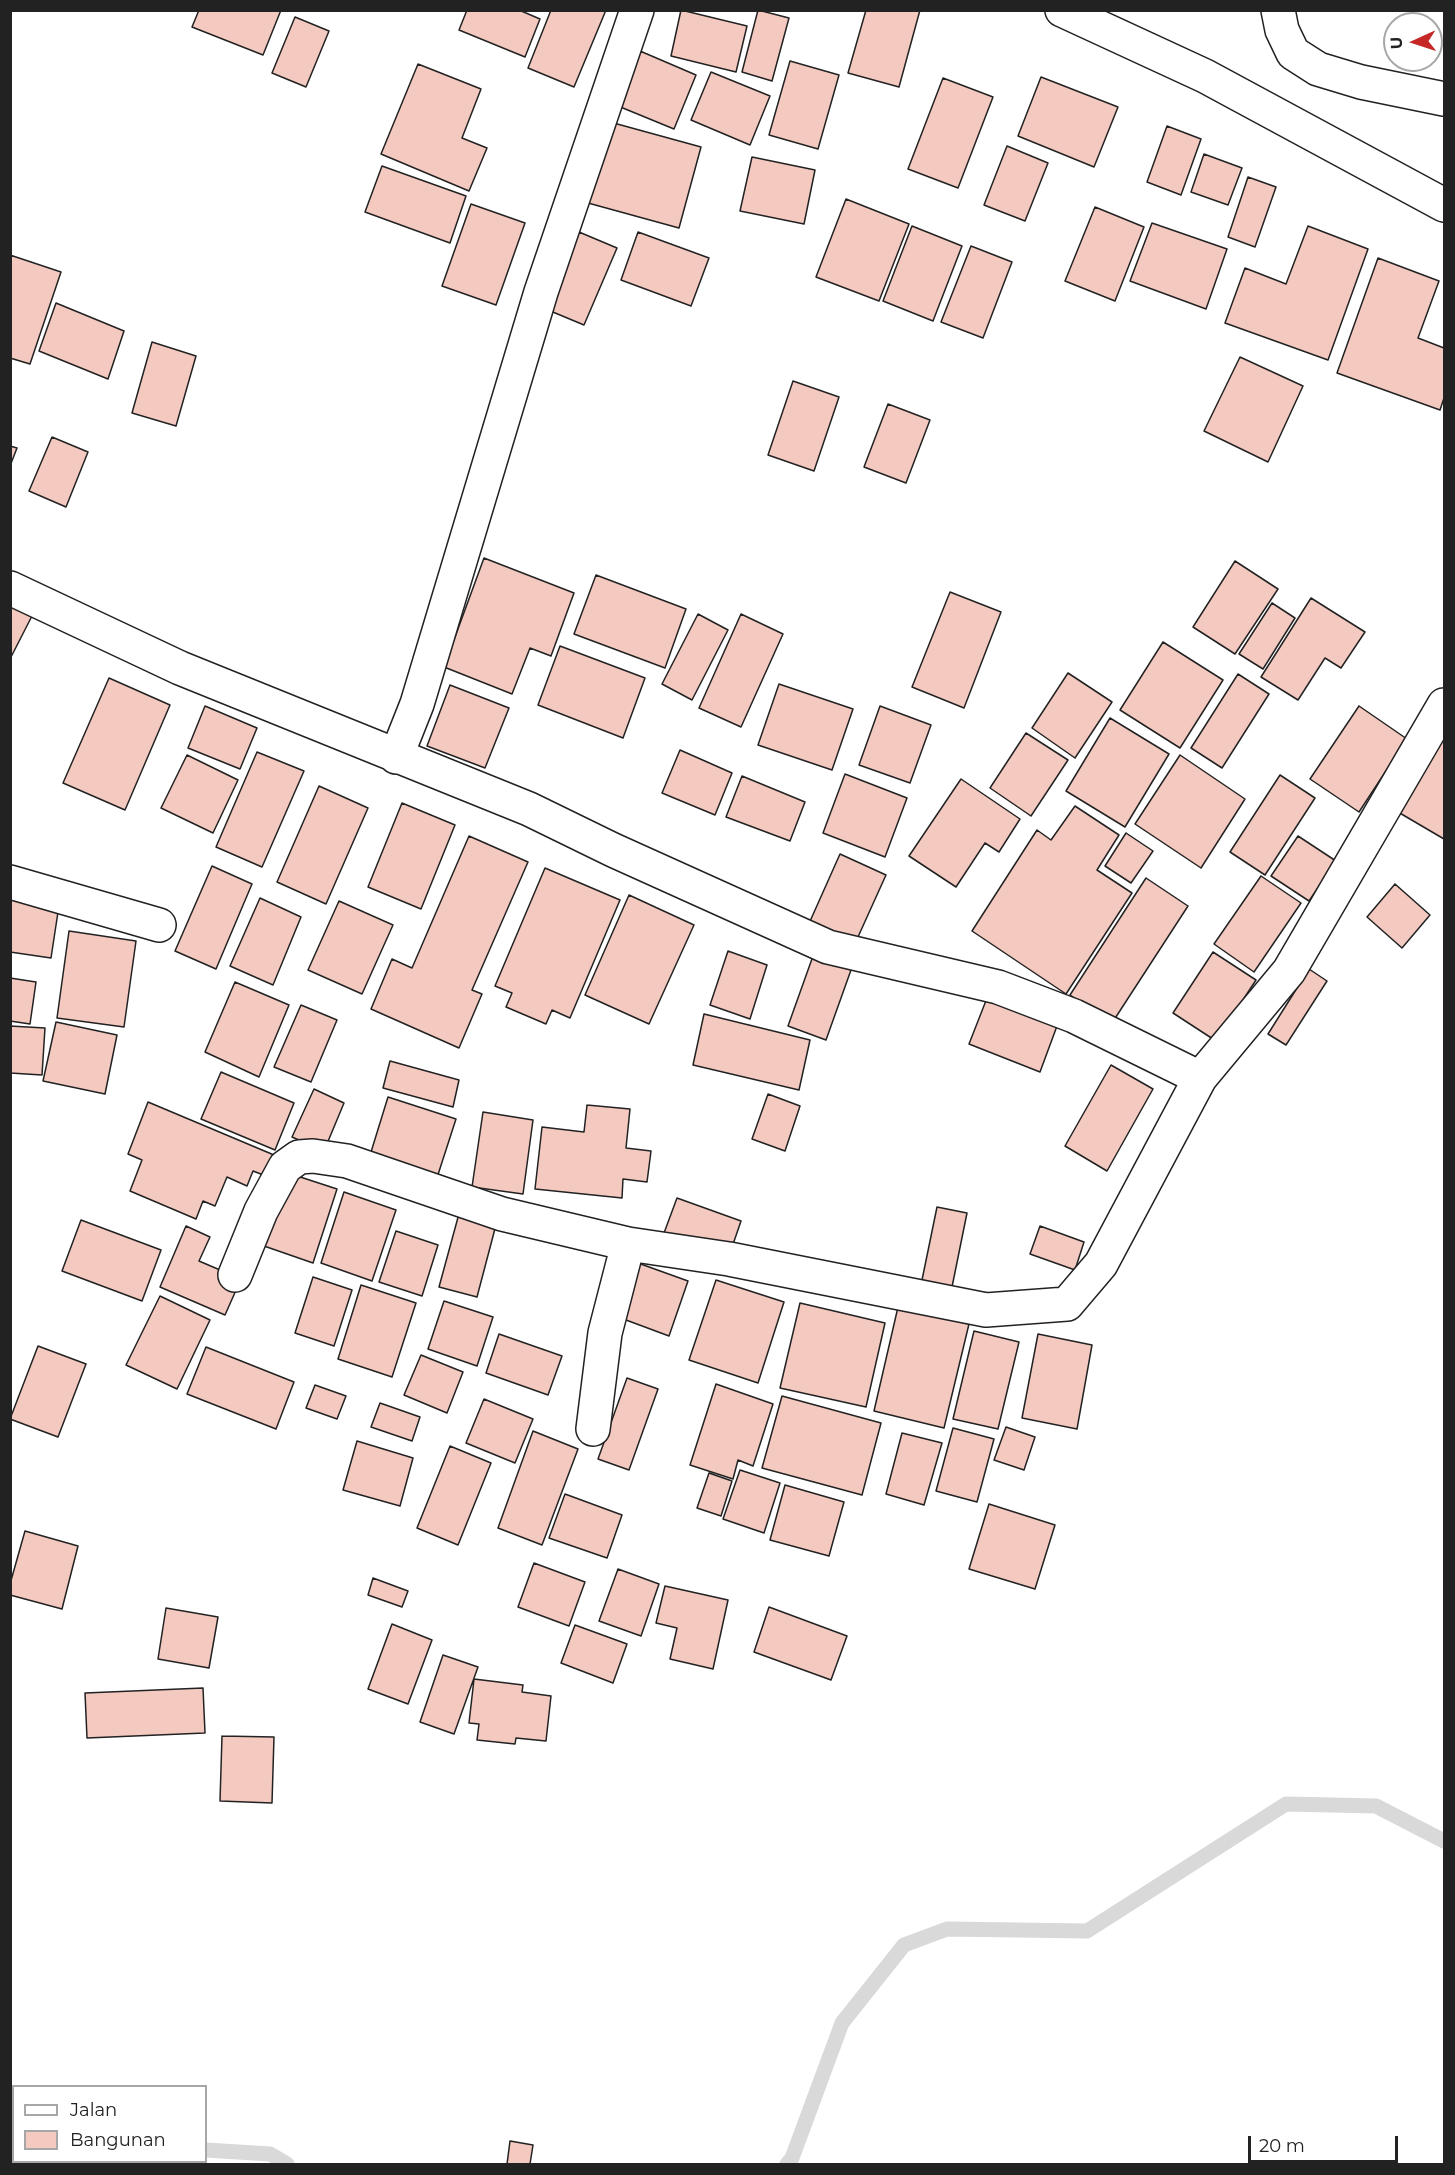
<!DOCTYPE html>
<style>
body{margin:0}
#map{position:relative;width:1455px;height:2175px;overflow:hidden;background:#fff;font-family:Montserrat,sans-serif}
canvas{display:block}
.frame{position:absolute;inset:0;border:12px solid #222;pointer-events:none}
.legend{position:absolute;left:12px;top:2085px;width:195px;height:78px;box-sizing:border-box;background:#fff;border:2px solid #a7a7a7;margin:0;padding:8px 10px;list-style:none;font-size:18px;color:#222}
.legend li{display:flex;align-items:center;gap:12px;height:30px}
.legend b{width:30px;border:2px solid #a7a7a7}
.north{position:absolute;left:1383px;top:12px;width:60px;height:60px;box-sizing:border-box;background:#fff;border:2px solid #a7a7a7;border-radius:50%;rotate:267deg;font-size:16px;font-weight:700;line-height:24px;text-align:center;color:#222}
.north::after{content:'';display:block;margin:auto;width:21px;height:27px;background:#c62828;clip-path:polygon(50% 0,100% 100%,50% 72%,0 100%)}
.scale{position:absolute;left:1248px;top:2136px;width:150px;height:27px;box-sizing:border-box;border:3px solid #222;border-top:0;padding-left:8px;font-size:18px;line-height:21px;white-space:nowrap;color:#222;-webkit-text-stroke:4px #fff;paint-order:stroke}
</style>
<div id="map">
<canvas width="1455" height="2175"></canvas>
<div class="frame"></div>
<ul class="legend">
<li><b style="height:8px;background:#fff"></b>Jalan</li>
<li><b style="height:16px;background:#f3c9c0"></b>Bangunan</li>
</ul>
<div class="north">U</div>
<div class="scale">20 m</div>
</div>
<script>
const ctx = document.querySelector('canvas').getContext('2d');
ctx.lineJoin = 'round';
const poly = rows => new Path2D(rows.map(r => 'M' + r).join(''));
function stroke(path, color, width, dash) { ctx.strokeStyle = color; ctx.lineWidth = width; ctx.lineCap = dash ? 'butt' : 'round'; ctx.setLineDash(dash || []); ctx.stroke(path); }
function fillPath(path, color) { ctx.fillStyle = color; ctx.fill(path, 'evenodd'); }
const stream = poly([
 [206,2150,270,2154,287,2164],
 [159,2164,164,2162],
 [787,2164,792,2158,842,2023,904,1945,947,1929,1087,1931,1286,1804,1376,1806,1444,1841]
]);
const building = poly([
 [199,10,281,10,263,55,192,27,199,10],
 [467,10,519,10,540,19,525,57,459,30,467,10],
 [551,10,606,10,574,87,528,68,551,10],
 [681,10,747,26,736,72,671,56,681,10],
 [758,10,789,18,772,81,742,72,758,10],
 [866,10,920,10,899,87,848,73,866,10],
 [295,17,329,31,306,87,272,73,295,17],
 [640,51,696,75,674,129,618,106,640,51],
 [790,61,839,75,818,149,769,135,790,61],
 [418,64,481,89,462,138,487,148,469,191,381,154,418,64],
 [711,72,770,96,750,145,691,120,711,72],
 [1041,77,1118,107,1094,167,1018,136,1041,77],
 [943,78,993,97,958,188,908,169,943,78],
 [610,122,701,147,679,228,588,203,610,122],
 [1167,126,1201,139,1181,195,1147,182,1167,126],
 [1007,146,1048,163,1025,221,984,205,1007,146],
 [1204,154,1242,168,1228,205,1191,192,1204,154],
 [752,157,815,170,804,224,740,211,752,157],
 [382,166,466,196,450,243,365,212,382,166],
 [1248,177,1276,187,1255,247,1228,237,1248,177],
 [846,199,909,224,879,301,816,277,846,199],
 [471,204,525,223,496,305,442,286,471,204],
 [1095,207,1144,227,1115,301,1065,281,1095,207],
 [1152,223,1227,249,1206,309,1130,281,1152,223],
 [912,226,962,246,933,321,883,301,912,226],
 [1308,226,1368,249,1328,360,1225,323,1245,268,1286,284,1308,226],
 [579,232,617,248,584,325,548,310,579,232],
 [638,232,709,258,691,306,621,280,638,232],
 [971,246,1012,262,983,338,941,322,971,246],
 [10,255,61,272,30,364,10,358,10,255],
 [1378,258,1439,281,1418,338,1444,348,1444,398,1440,410,1337,373,1378,258],
 [56,303,124,331,108,379,39,351,56,303],
 [152,342,196,356,176,426,132,413,152,342],
 [1240,357,1303,386,1268,462,1204,431,1240,357],
 [793,381,839,397,814,471,768,455,793,381],
 [888,404,930,420,906,483,864,467,888,404],
 [52,437,88,452,66,507,29,491,52,437],
 [10,446,17,448,10,466,10,446],
 [484,558,574,593,551,656,530,648,512,694,444,667,484,558],
 [1235,561,1278,589,1235,654,1193,627,1235,561],
 [596,575,686,609,665,668,574,634,596,575],
 [950,592,1001,612,964,708,912,687,950,592],
 [1311,598,1365,632,1341,668,1325,658,1298,700,1261,677,1311,598],
 [10,603,33,614,10,659,10,603],
 [1272,603,1295,618,1263,669,1239,654,1272,603],
 [698,614,728,630,692,700,662,684,698,614],
 [741,614,783,634,741,727,699,708,741,614],
 [1163,642,1223,680,1180,748,1120,710,1163,642],
 [560,646,645,678,623,738,538,705,560,646],
 [1068,673,1112,702,1075,758,1032,728,1068,673],
 [1238,674,1269,694,1222,768,1191,748,1238,674],
 [109,678,170,705,125,810,63,783,109,678],
 [779,684,853,709,832,770,758,745,779,684],
 [450,685,509,708,485,768,427,746,450,685],
 [205,706,257,728,240,769,188,748,205,706],
 [880,706,931,725,910,783,859,765,880,706],
 [1359,706,1407,739,1359,812,1310,779,1359,706],
 [1110,718,1169,754,1125,827,1066,791,1110,718],
 [1444,730,1444,839,1398,812,1444,730],
 [1026,733,1068,760,1031,816,990,788,1026,733],
 [680,750,732,773,715,815,662,793,680,750],
 [257,752,304,771,262,867,216,847,257,752],
 [187,755,238,780,213,833,161,808,187,755],
 [1180,755,1245,799,1201,868,1135,824,1180,755],
 [845,774,907,798,885,857,823,833,845,774],
 [1280,775,1315,798,1265,875,1230,852,1280,775],
 [742,776,805,802,790,841,726,817,742,776],
 [961,779,1020,819,999,852,985,843,956,887,909,856,961,779],
 [319,786,368,808,326,904,277,882,319,786],
 [402,803,455,825,421,909,368,887,402,803],
 [1075,806,1119,835,1097,870,1132,893,1066,994,972,931,1037,830,1051,840,1075,806],
 [1126,833,1153,851,1131,883,1105,866,1126,833],
 [469,836,528,862,472,990,482,994,459,1048,371,1009,392,959,412,968,469,836],
 [1298,836,1336,861,1309,901,1271,876,1298,836],
 [840,854,886,875,853,948,807,928,840,854],
 [212,866,252,884,216,969,175,951,212,866],
 [545,868,620,900,570,1018,552,1010,546,1024,506,1007,512,993,495,986,545,868],
 [1261,876,1301,903,1254,972,1214,944,1261,876],
 [1146,878,1188,906,1112,1023,1070,995,1146,878],
 [1395,884,1430,915,1402,948,1367,917,1395,884],
 [10,891,60,899,51,958,10,952,10,891],
 [629,895,694,925,649,1024,585,995,629,895],
 [260,898,301,917,273,985,230,966,260,898],
 [339,901,393,925,362,994,308,970,339,901],
 [69,931,136,941,124,1027,57,1018,69,931],
 [728,951,767,965,750,1019,710,1005,728,951],
 [1213,952,1256,980,1216,1041,1173,1013,1213,952],
 [813,956,851,970,826,1040,788,1026,813,956],
 [1309,969,1327,981,1286,1045,1268,1034,1309,969],
 [10,978,36,982,30,1024,10,1021,10,978],
 [235,982,289,1005,259,1077,205,1052,235,982],
 [987,998,1057,1026,1040,1072,969,1044,987,998],
 [301,1005,337,1020,311,1082,274,1067,301,1005],
 [704,1014,810,1040,799,1090,693,1065,704,1014],
 [56,1022,117,1035,105,1094,43,1081,56,1022],
 [10,1026,45,1028,42,1075,10,1073,10,1026],
 [390,1061,459,1080,453,1107,383,1088,390,1061],
 [1111,1065,1153,1089,1107,1171,1065,1146,1111,1065],
 [221,1072,294,1103,275,1150,201,1119,221,1072],
 [314,1089,344,1103,324,1151,292,1137,314,1089],
 [768,1094,800,1106,785,1151,752,1139,768,1094],
 [388,1097,456,1119,434,1187,367,1165,388,1097],
 [148,1102,274,1155,266,1176,253,1171,247,1186,227,1177,215,1206,203,1201,196,1219,130,1191,142,1160,128,1154,148,1102],
 [587,1105,630,1109,626,1148,651,1151,647,1182,623,1179,622,1198,535,1189,542,1127,584,1132,587,1105],
 [483,1112,533,1120,523,1194,472,1187,483,1112],
 [288,1173,337,1189,313,1263,264,1246,288,1173],
 [344,1192,396,1210,372,1281,321,1263,344,1192],
 [677,1198,741,1221,729,1256,664,1233,677,1198],
 [937,1207,967,1213,952,1287,922,1280,937,1207],
 [460,1210,497,1221,477,1297,439,1287,460,1210],
 [81,1220,161,1250,142,1301,62,1271,81,1220],
 [186,1226,210,1237,199,1261,241,1279,225,1315,160,1287,186,1226],
 [1040,1226,1084,1242,1075,1270,1030,1254,1040,1226],
 [396,1231,438,1245,422,1296,379,1282,396,1231],
 [638,1263,688,1281,669,1336,618,1317,638,1263],
 [313,1277,352,1290,334,1346,295,1333,313,1277],
 [716,1280,784,1302,758,1383,689,1360,716,1280],
 [361,1285,416,1303,392,1377,338,1359,361,1285],
 [160,1296,210,1320,177,1389,126,1365,160,1296],
 [444,1301,493,1317,477,1366,428,1349,444,1301],
 [800,1303,885,1323,866,1407,780,1388,800,1303],
 [898,1307,969,1324,944,1428,874,1411,898,1307],
 [974,1331,1019,1342,998,1429,953,1419,974,1331],
 [499,1334,562,1356,548,1395,486,1373,499,1334],
 [1038,1334,1092,1345,1077,1429,1022,1418,1038,1334],
 [38,1346,86,1364,58,1437,10,1419,38,1346],
 [206,1347,294,1382,276,1429,187,1394,206,1347],
 [421,1355,463,1372,447,1413,404,1395,421,1355],
 [627,1378,658,1389,629,1470,598,1459,627,1378],
 [716,1384,773,1404,753,1466,738,1460,733,1479,690,1465,716,1384],
 [315,1385,346,1396,337,1419,306,1408,315,1385],
 [782,1396,881,1423,862,1495,762,1468,782,1396],
 [484,1399,533,1419,515,1463,466,1443,484,1399],
 [380,1403,420,1417,412,1441,371,1427,380,1403],
 [1006,1427,1035,1437,1024,1470,994,1460,1006,1427],
 [953,1428,994,1439,977,1502,936,1491,953,1428],
 [533,1431,578,1449,542,1545,498,1528,533,1431],
 [902,1433,942,1443,924,1505,886,1494,902,1433],
 [357,1441,413,1458,400,1506,343,1490,357,1441],
 [450,1446,491,1463,458,1545,417,1528,450,1446],
 [740,1470,780,1483,764,1533,723,1519,740,1470],
 [709,1473,732,1481,721,1516,697,1508,709,1473],
 [785,1485,844,1502,829,1556,770,1540,785,1485],
 [565,1494,622,1515,607,1558,549,1538,565,1494],
 [989,1504,1055,1525,1035,1589,969,1569,989,1504],
 [25,1531,78,1546,62,1609,10,1595,10,1584,25,1531],
 [534,1563,585,1582,569,1626,518,1607,534,1563],
 [618,1569,659,1584,641,1636,599,1621,618,1569],
 [373,1578,408,1591,402,1607,368,1595,373,1578],
 [665,1586,728,1600,713,1669,670,1659,677,1628,656,1623,665,1586],
 [769,1607,847,1636,831,1680,754,1652,769,1607],
 [166,1608,218,1617,209,1668,158,1659,166,1608],
 [392,1624,432,1640,408,1704,368,1689,392,1624],
 [575,1625,627,1644,613,1683,561,1663,575,1625],
 [443,1655,478,1667,454,1734,420,1722,443,1655],
 [474,1679,523,1685,522,1692,551,1696,546,1741,516,1738,515,1744,477,1740,479,1724,469,1723,474,1679],
 [203,1688,205,1733,87,1738,85,1693,203,1688],
 [222,1736,274,1737,272,1803,220,1801,222,1736],
 [510,2141,533,2145,530,2164,507,2164,510,2141]
]);
const street = poly([
 [1062,10,1205,76,1444,205],
 [1278,10,1282,30,1293,53,1318,69,1361,82,1444,99],
 [10,588,180,668,529,809,613,850,828,947,998,987,1074,1016,1200,1078],
 [396,757,417,704,541,292,637,10],
 [10,882,159,925],
 [235,1275,261,1211,285,1167,299,1157,313,1156,347,1161,502,1214,628,1244,729,1259,986,1310,1067,1304,1101,1264,1200,1078,1289,971,1444,705],
 [593,1429,605,1333,628,1244]
]);
stroke(stream, '#d9d9d9', 15);
fillPath(building, '#f3c9c0');
stroke(building, '#222', 1.5);
stroke(street, '#222', 36);
stroke(street, '#fff', 33);
</script>
